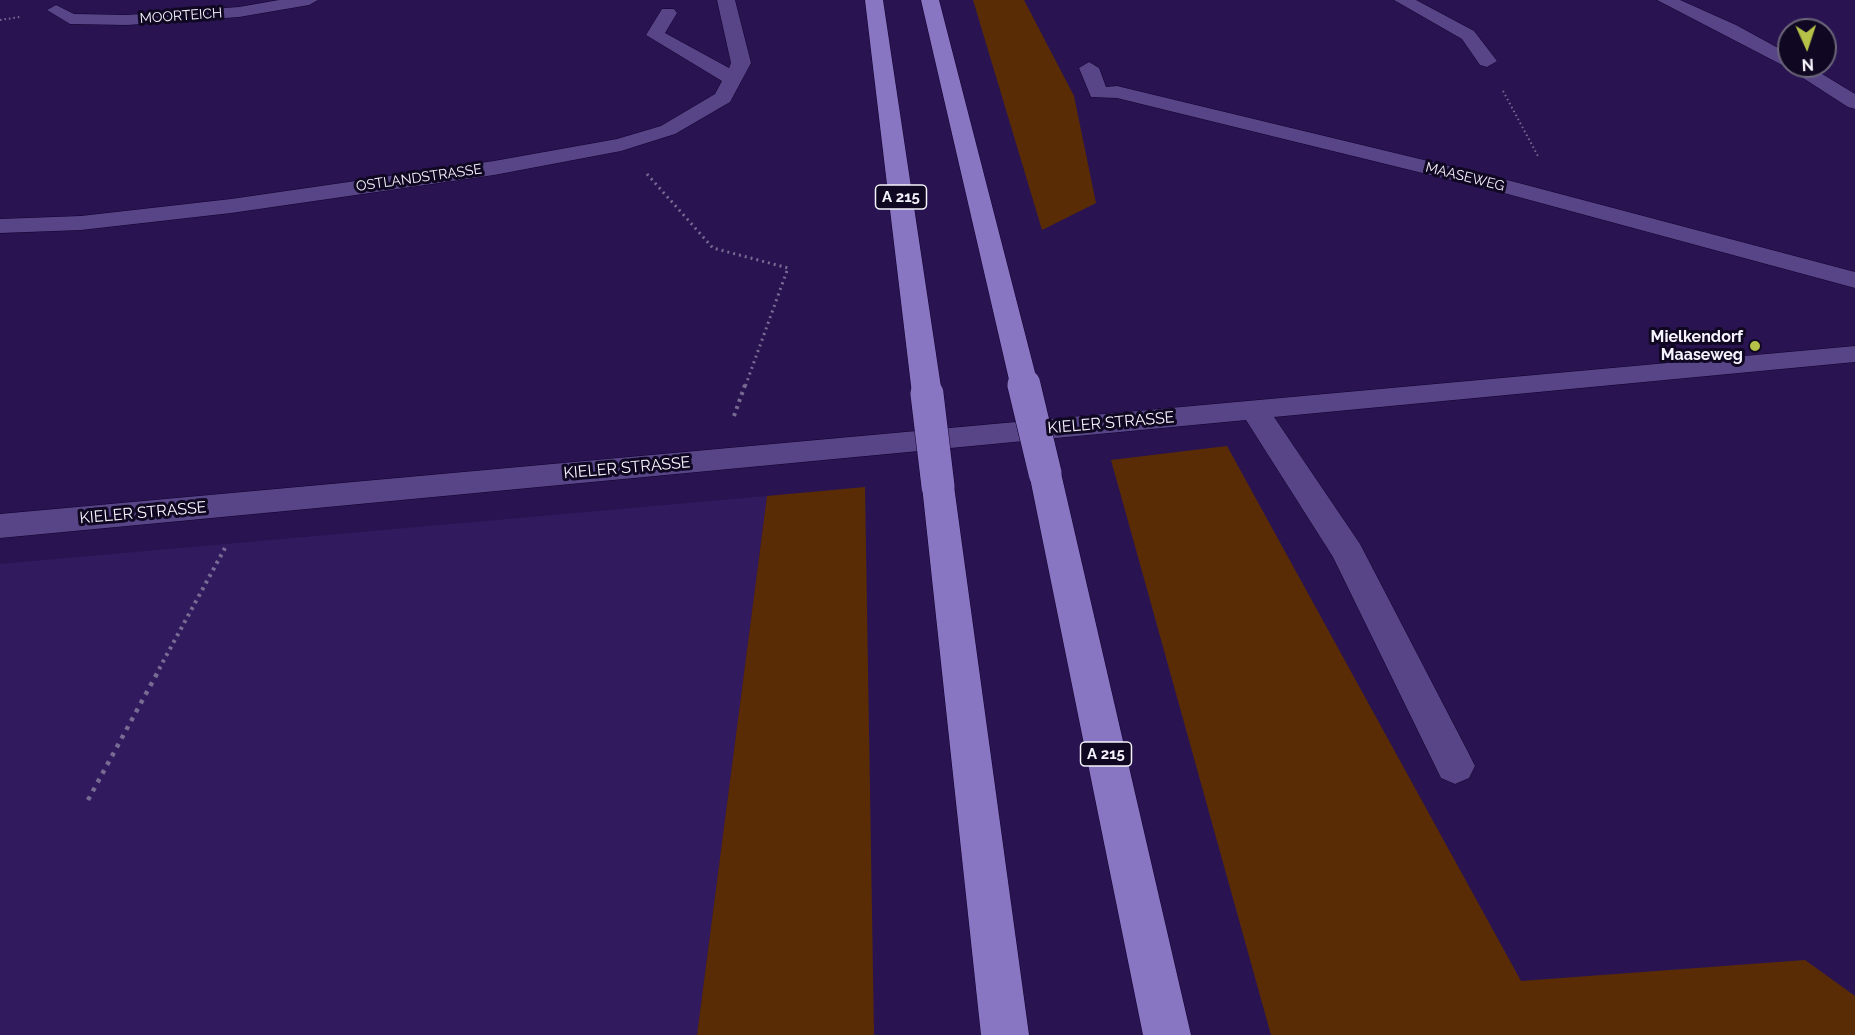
<!DOCTYPE html>
<style>
body{margin:0}
#map{position:relative;width:1855px;height:1035px;overflow:hidden;background:#291451;font-family:Raleway,sans-serif}
canvas{display:block}
.north{position:absolute;left:1777px;top:18px;width:60px;height:60px;box-sizing:border-box;background:#100822;border:2px solid #6c6679;border-radius:50%;rotate:177deg;font-size:16px;font-weight:700;line-height:24px;text-align:center;color:#f5f4fc}
.north::after{content:'';display:block;margin:auto;width:21px;height:27px;background:#b6c148;clip-path:polygon(50% 0,100% 100%,50% 72%,0 100%)}
</style>
<div id="map">
<canvas width="1855" height="1035"></canvas>
<div class="north">N</div>
</div>
<script>
const ctx = document.querySelector('canvas').getContext('2d');
ctx.lineJoin = 'round';
function fillPath(path, color) { ctx.fillStyle = color; ctx.fill(path, 'evenodd'); }
const poly = rows => new Path2D(rows.map(r => 'M' + r).join(''));
function stroke(path, color, width, dash) { ctx.strokeStyle = color; ctx.lineWidth = width; ctx.lineCap = dash ? 'butt' : 'round'; ctx.setLineDash(dash || []); ctx.stroke(path); }
function label(font, color, halo, rows, align = 'center') {
  ctx.font = font + ' Raleway,sans-serif'; ctx.lineWidth = 6; ctx.setLineDash([]); ctx.textBaseline = 'middle'; ctx.strokeStyle = halo; ctx.fillStyle = color; for (const [text, x, y, turn = 0] of rows) {
    ctx.save(); ctx.translate(x, y); ctx.rotate((+turn || 0) * Math.PI / 180); ctx.textAlign = isNaN(turn) ? turn : align; if (halo) ctx.strokeText(text, 0, 0); ctx.fillText(text, 0, 0); ctx.restore();
  }
}
const built = poly([
 [767,496,697,1035,0,1035,0,564]
]);
const green = poly([
 [973,0,1024,0,1074,96,1096,203,1042,230],
 [1227,446,1521,981,1805,960,1855,996,1855,1035,1271,1035,1111,460],
 [865,487,874,1035,697,1035,767,496]
]);
const pathFar3 = poly([
 [0,20,20,17],
 [1503,91,1539,158]
]);
const pathFar2 = poly([
 [647,174,713,248,788,268,745,387]
]);
const pathFar1 = poly([
 [734,416,745,385],
 [159,669,225,548]
]);
const path = poly([
 [88,800,160,668]
]);
const minor = poly([
 [279,0,318,0,309,5,239,17,127,25,70,24,47,10,56,5,74,14,127,15,239,7,279,0],
 [717,0,735,0,751,63,730,102,675,134,621,151,494,175,231,213,81,230,0,233,0,219,81,216,231,199,494,161,617,139,661,126,715,94,722,81,646,35,662,9,674,9,677,13,665,33,729,68,731,63,717,0],
 [1394,0,1416,0,1474,31,1497,61,1487,67,1480,65,1462,39,1394,0],
 [1657,0,1680,0,1736,25,1789,54,1789,66,1809,66,1855,94,1855,109,1848,107,1786,67,1657,0],
 [1089,62,1099,68,1106,87,1117,86,1511,181,1855,272,1855,288,1504,193,1117,98,1091,97,1079,68,1089,62],
 [1855,346,1855,362,1274,417,1360,544,1469,754,1475,766,1469,778,1455,784,1441,778,1333,557,1246,420,0,538,0,514,1855,346]
]);
const highway = poly([
 [865,0,883,0,942,394,937,400,927,403,917,400,912,394,865,0],
 [921,0,939,0,1038,384,1034,390,1024,393,1014,390,1010,384,921,0],
 [1045,462,1056,465,1061,473,1191,1035,1143,1035,1029,473,1034,465,1045,462],
 [938,475,949,478,954,486,1029,1035,981,1035,922,486,927,478,938,475]
]);
const highwayBridgeFar1 = poly([
 [1024,384,1025,387]
]);
const highwayBridge = poly([
 [1024,385,1045,473],
 [927,394,938,486]
]);
const markers = [
 [1755,346,6,"#b6c148"]
];
const farStreetnames = [
 ["MOORTEICH",181,16,-4],
 ["MAASEWEG",1465,177,14],
 ["OSTLANDSTRASSE",419,178,-8]
];
const shields = [
 [901,197,51],
 [1106,754,51]
];
const shieldNames = [
 ["A 215",901,197],
 ["A 215",1106,754]
];
const poiNames = [
 ["Mielkendorf",1743,337],
 ["Maaseweg",1743,355]
];
const streetNames = [
 ["KIELER STRASSE",1111,423,-5],
 ["KIELER STRASSE",627,468,-5],
 ["KIELER STRASSE",143,513,-5]
];
fillPath(built, '#321a5f');
fillPath(green, '#5a2c06');
stroke(minor, '#12012d', 1);
stroke(highway, '#12012d', 1);
stroke(pathFar3, '#786b93', 2, [1.5, 3]);
stroke(pathFar2, '#786b93', 3, [2, 4]);
stroke(pathFar1, '#786b93', 4, [3, 4.5]);
stroke(path, '#786b93', 4.5, [4, 6]);
fillPath(minor, '#574587');
fillPath(highway, '#8976c3');
stroke(highwayBridgeFar1, '#12012d', 27, []);
stroke(highwayBridge, '#12012d', 34, []);
stroke(highwayBridgeFar1, '#8976c3', 26);
stroke(highwayBridge, '#8976c3', 33);
for (const [x, y, r, color] of markers) { const dot = new Path2D(); dot.arc(x, y, r, 0, 2 * Math.PI); ctx.fillStyle = color; ctx.fill(dot); stroke(dot, '#100822', 2); }
label('14px', '#f5f4fc', '#100822', farStreetnames);
for (const [x, y, w] of shields) { const box = new Path2D(); box.roundRect(x - w / 2, y - 12, w, 24, 4.5); ctx.fillStyle = '#100822'; ctx.fill(box); stroke(box, '#f5f4fc', 1.5); }
label('bold 15px', '#f5f4fc', null, shieldNames);
label('bold 16px', '#f5f4fc', '#100822', poiNames, 'right');
label('16px', '#f5f4fc', '#100822', streetNames);
</script>
